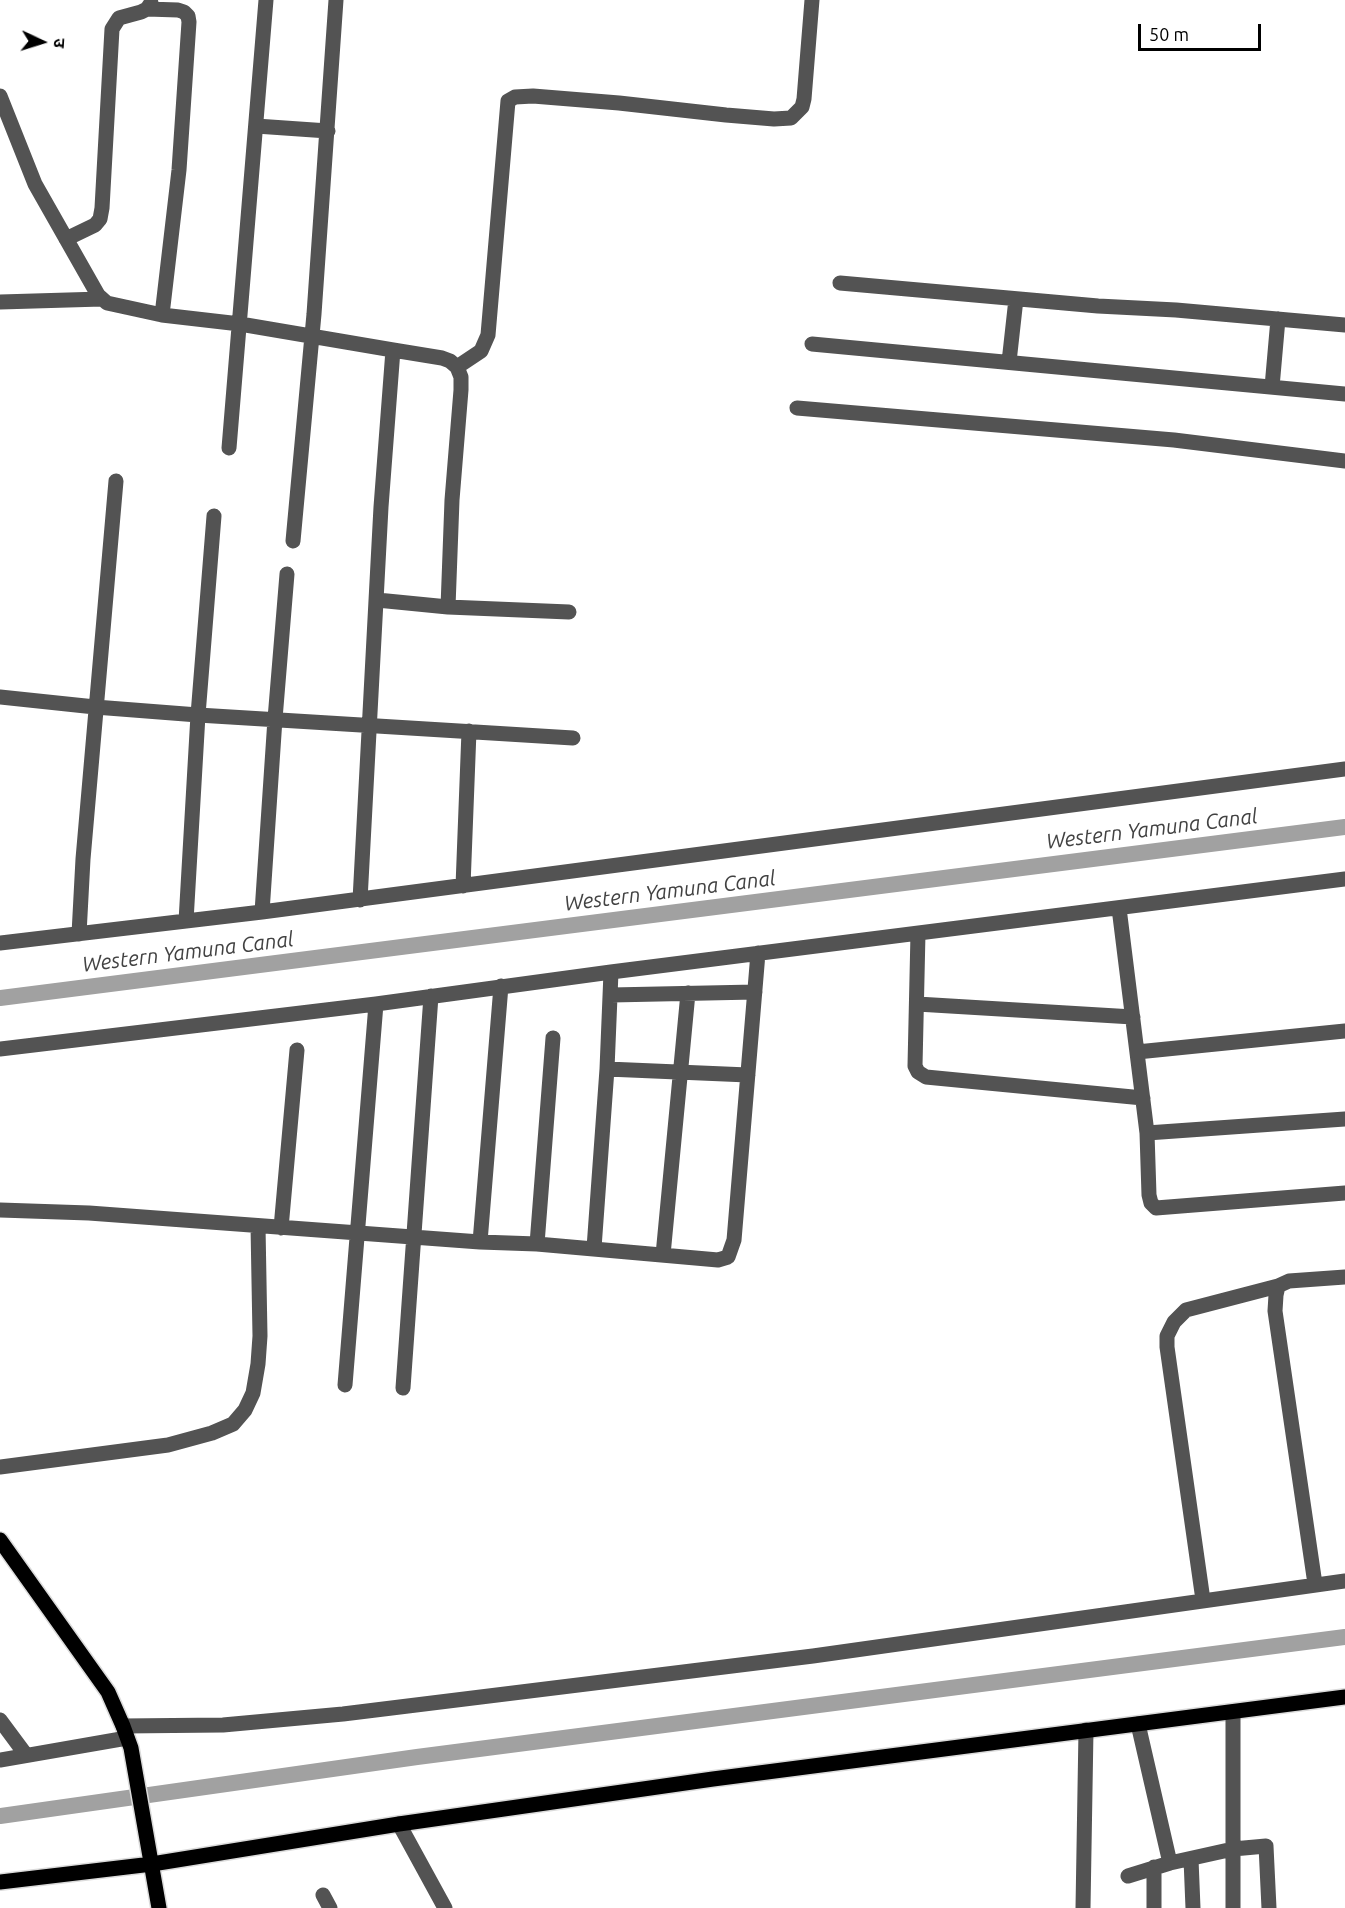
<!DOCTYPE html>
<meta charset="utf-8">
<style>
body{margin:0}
#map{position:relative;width:1345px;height:1908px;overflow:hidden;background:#fff;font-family:Ubuntu,"Noto Sans Devanagari",sans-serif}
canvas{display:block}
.north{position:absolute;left:12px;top:12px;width:60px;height:60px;-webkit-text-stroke:4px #fff;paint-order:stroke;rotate:94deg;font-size:16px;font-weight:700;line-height:24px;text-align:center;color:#000}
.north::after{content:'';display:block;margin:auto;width:21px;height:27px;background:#000;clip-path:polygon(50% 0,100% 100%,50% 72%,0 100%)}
.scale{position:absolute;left:1138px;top:24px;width:123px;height:27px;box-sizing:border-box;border:3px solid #000;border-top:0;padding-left:8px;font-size:18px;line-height:21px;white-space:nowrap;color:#000;-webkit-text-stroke:4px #fff;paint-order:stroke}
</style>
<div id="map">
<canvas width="1345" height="1908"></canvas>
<div class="north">उ</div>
<div class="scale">50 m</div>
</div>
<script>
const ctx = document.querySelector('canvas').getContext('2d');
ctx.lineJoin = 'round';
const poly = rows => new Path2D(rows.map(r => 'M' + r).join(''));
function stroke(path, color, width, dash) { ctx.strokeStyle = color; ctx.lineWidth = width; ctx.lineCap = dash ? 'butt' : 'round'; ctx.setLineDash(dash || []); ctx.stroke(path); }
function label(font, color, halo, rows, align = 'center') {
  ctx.font = font + ' Ubuntu,sans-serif'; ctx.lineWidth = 5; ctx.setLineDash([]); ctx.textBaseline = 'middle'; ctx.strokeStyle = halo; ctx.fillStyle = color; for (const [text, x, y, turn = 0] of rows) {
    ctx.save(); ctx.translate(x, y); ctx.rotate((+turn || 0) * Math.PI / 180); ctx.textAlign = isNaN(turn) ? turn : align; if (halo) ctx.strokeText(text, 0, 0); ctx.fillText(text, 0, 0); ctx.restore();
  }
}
const canal = poly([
 [0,998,1345,827],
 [0,1816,417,1757,1345,1637]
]);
const minor = poly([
 [147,9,178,10,184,12,188,16,189,22,179,170,162,315],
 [0,96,35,184,98,295,107,303,162,315,240,324,393,350,442,358,450,361,457,367,461,377,461,390,452,500,448,607],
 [256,126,328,131],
 [66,239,95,225,100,219,102,208,112,29,119,18,141,12,147,9,151,3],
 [840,283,1098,306,1176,310,1345,325],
 [0,302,102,299],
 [812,344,1345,394],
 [1009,362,1016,299],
 [457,367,481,351,488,335,508,101,515,97,533,96,619,103,726,115,774,119,791,118,802,107,804,99,812,0],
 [1272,387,1278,319],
 [797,408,1174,440,1345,461],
 [229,448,266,0],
 [293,541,314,314,336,0],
 [377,600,448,607,569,612],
 [0,697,95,707,198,715,573,738],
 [463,886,469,731],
 [360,900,381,507,393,350],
 [1119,908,1147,1133],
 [262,912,275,719,287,574],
 [186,921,198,715,214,516],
 [918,933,915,1066,918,1072,926,1077,1143,1098],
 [79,934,83,859,116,481],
 [0,943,262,912,1345,769],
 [611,995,755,992],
 [917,1004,1133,1017],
 [0,1049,376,1004,611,972,1345,879],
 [1137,1052,1345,1031],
 [607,1069,748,1075],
 [1345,1119,1147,1133,1149,1195,1151,1203,1156,1208,1345,1193],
 [0,1210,89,1213,480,1242,537,1244,718,1260,728,1257,734,1240,758,953],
 [281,1228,297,1050],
 [480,1242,501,986],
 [537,1244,553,1038],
 [594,1248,607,1069,611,972],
 [663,1255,688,993],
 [345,1385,376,1004],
 [403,1388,431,996],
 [0,1467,168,1445,212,1433,233,1424,245,1410,253,1393,258,1364,260,1336,258,1226],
 [1315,1584,1275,1311,1276,1295,1278,1286,1289,1281,1345,1277],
 [1203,1600,1167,1347,1167,1336,1174,1322,1186,1310,1278,1286],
 [0,1720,26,1755],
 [1138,1724,1170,1863],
 [123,1726,223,1725,343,1714,813,1656,1345,1581],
 [0,1760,127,1738],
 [399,1824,445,1908],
 [1191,1859,1193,1908],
 [1128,1876,1170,1863,1233,1849,1266,1846,1269,1908],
 [323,1895,330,1908],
 [1083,1908,1086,1730],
 [1154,1908,1154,1867],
 [1233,1908,1233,1712]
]);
const major = poly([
 [0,1540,108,1692,123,1726,131,1748,159,1908],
 [0,1882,152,1864,399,1824,713,1779,1345,1697]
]);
const waterNames = [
 ["Western Yamuna Canal",1152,829,-7],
 ["Western Yamuna Canal",670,891,-7],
 ["Western Yamuna Canal",188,952,-7]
];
stroke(canal, '#a1a1a1', 16);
stroke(major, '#dbdbdb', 18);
stroke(minor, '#535353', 15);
stroke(major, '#000', 15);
label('italic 21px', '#424242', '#fff', waterNames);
</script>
